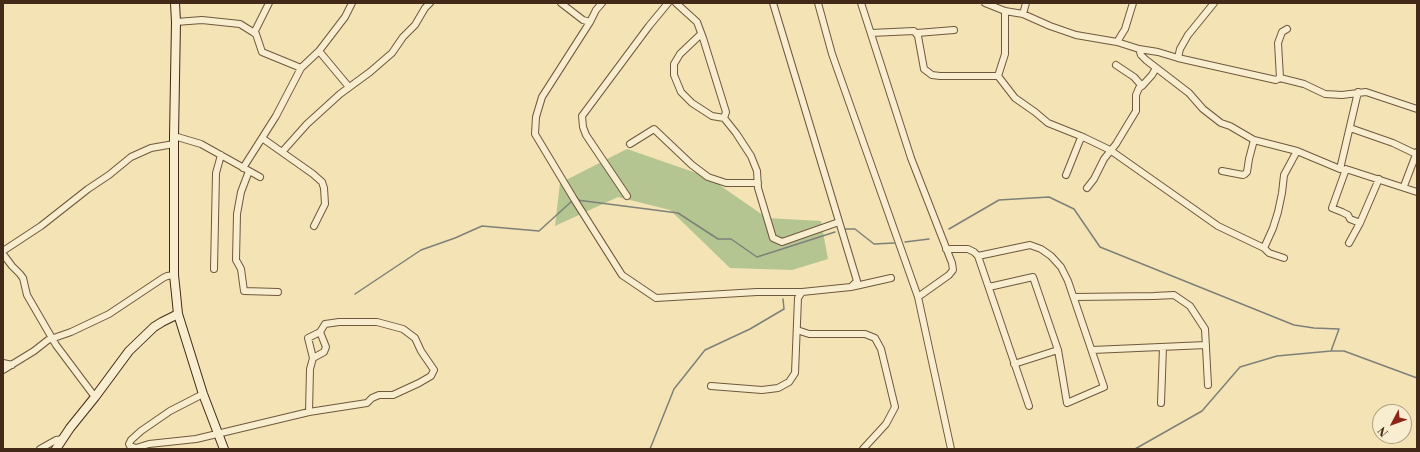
<!DOCTYPE html>
<style>
body{margin:0}
#map{position:relative;width:1420px;height:452px;overflow:hidden;background:#f4e3b4;font-family:"Libre Bodoni",serif}
canvas{display:block}
.frame{position:absolute;inset:0;border:4px solid #432917;pointer-events:none}
.north{position:absolute;left:1372px;top:404px;width:40px;height:40px;box-sizing:border-box;background:#f8edce;border:1px solid #b09f85;border-radius:50%;rotate:229deg;font-size:11px;font-weight:700;line-height:16px;text-align:center;color:#432917}
.north::after{content:'';display:block;margin:auto;width:14px;height:18px;background:#8f2418;clip-path:polygon(50% 0,100% 100%,50% 72%,0 100%)}
</style>
<div id="map">
<canvas width="1420" height="452"></canvas>
<div class="frame"></div>
<div class="north">N</div>
</div>
<script>
const ctx = document.querySelector('canvas').getContext('2d');
ctx.lineJoin = 'round';
function fillPath(path, color) { ctx.fillStyle = color; ctx.fill(path, 'evenodd'); }
const poly = rows => new Path2D(rows.map(r => 'M' + r).join(''));
function stroke(path, color, width, dash) { ctx.strokeStyle = color; ctx.lineWidth = width; ctx.lineCap = dash ? 'butt' : 'round'; ctx.setLineDash(dash || []); ctx.stroke(path); }
const green = poly([
 [627,149,708,177,767,218,821,221,828,259,792,270,730,268,670,210,618,197,555,226,560,183]
]);
const stream = poly([
 [577,200,678,213,718,239,731,239,757,257,835,232],
 [845,229,855,229,874,244,894,243],
 [949,229,999,200,1049,197,1074,209,1100,247,1294,325,1314,328,1339,329,1331,351,1344,351,1417,378],
 [905,242,929,239],
 [355,294,421,250,455,238,482,226,539,231,572,201],
 [650,449,674,389,705,350,750,329,784,309,783,299],
 [1135,449,1202,411,1240,367,1277,356,1331,351]
]);
const street = poly([
 [561,3,583,20,590,22,596,10,602,3],
 [676,3,697,22,703,38,726,112,724,118,712,116,692,103,681,92,674,75,674,64,680,54,701,34],
 [818,3,832,54,918,297,951,449],
 [861,3,911,158,952,263,953,270,949,275,918,297],
 [985,3,1005,11,1023,14,1050,26,1076,35,1117,42,1139,49,1158,52,1178,58,1276,80,1280,78,1304,84,1325,94,1342,95,1366,92,1417,109],
 [1023,14,1026,3],
 [176,22,202,20,240,24,256,34,262,52,301,68],
 [590,22,542,97,536,117,535,134,574,199,622,275,656,298,757,292,802,292],
 [254,33,269,3],
 [871,33,914,31,918,36,924,69,932,75,940,76,998,76,1005,54,1005,11],
 [917,33,954,30],
 [1117,42,1125,29,1133,3],
 [1139,49,1141,55,1146,60,1189,93,1203,109,1221,123,1230,126,1254,140,1297,151,1340,169,1349,170,1417,192],
 [319,51,349,87],
 [1178,58,1180,49,1188,35,1214,3],
 [1116,65,1134,77,1142,86],
 [998,76,1015,98,1035,112,1048,123,1083,137,1110,150,1218,226,1264,248,1269,253,1284,258],
 [1280,78,1278,43,1282,32,1287,29],
 [724,118,736,133,751,156,757,171,758,188,773,238,782,242,839,222],
 [1350,128,1393,143,1416,154],
 [174,136,201,144,260,177],
 [262,138,313,174,322,182,324,188,325,204,314,226],
 [630,144,654,129,692,165,708,177,726,183,758,183],
 [282,152,307,124,340,94,370,72,392,53,403,37,415,25,425,8,430,3],
 [243,168,276,116,301,68,319,51,345,17,352,3],
 [1340,169,1358,92],
 [1346,169,1332,208,1342,212,1348,215,1350,219,1360,223],
 [249,171,241,192,237,214,236,260,241,269,244,291,278,292],
 [1222,171,1243,175,1245,174,1247,172,1249,159,1254,140],
 [1066,175,1080,140,1083,137],
 [1404,186,1417,152],
 [1087,188,1094,179,1104,159,1116,144,1136,111,1136,95,1139,88,1142,86,1152,75,1156,68],
 [627,196,586,135,583,127,582,116,649,26,668,3],
 [1349,243,1360,223,1379,179],
 [1264,248,1273,228,1278,212,1282,193,1284,175,1297,151],
 [946,249,968,249,974,252,978,256,1029,406],
 [3,251,41,226,88,189,109,175,131,157,151,148,174,144],
 [3,254,12,266,20,274,23,278,27,295,56,345,95,397],
 [978,256,1030,245,1041,249,1051,256,1061,267,1068,281,1104,387,1067,403,1058,350,1033,277,989,287],
 [214,269,216,173,221,155],
 [851,287,891,278],
 [1074,297,1154,296,1174,295,1190,306,1205,329,1208,385],
 [797,330,809,334,865,334,875,338,881,349,895,407,886,424,863,449],
 [1092,350,1206,345],
 [3,363,12,365],
 [1014,364,1058,350],
 [3,370,34,351,48,340,71,332,109,314,163,278,167,276,174,275],
 [711,386,762,390,778,388,789,382,795,373,798,298,802,292,851,287,857,281,773,3],
 [203,394,170,411,141,431,131,440,129,444,130,446,136,448,149,444,196,439,309,412,367,403,372,398,379,395,393,395,419,383,431,376,434,370,421,351,415,338,403,329,377,322,339,322,325,324,320,332],
 [1161,403,1163,347],
 [309,412,310,369,313,358,324,352,326,347,320,332,308,338,313,358],
 [40,449,56,440,63,439]
]);
const secondary = poly([
 [175,3,176,22,174,136,174,275,176,294,178,314,203,394,224,449],
 [56,449,70,428,95,397,129,351,154,327,162,322,178,314]
]);
fillPath(green, '#b5c592');
stroke(stream, '#7d8179', 1.5);
stroke(street, '#6f583e', 8);
stroke(secondary, '#432917', 10);
stroke(street, '#f8edce', 6);
stroke(secondary, '#f8edce', 8);
</script>
